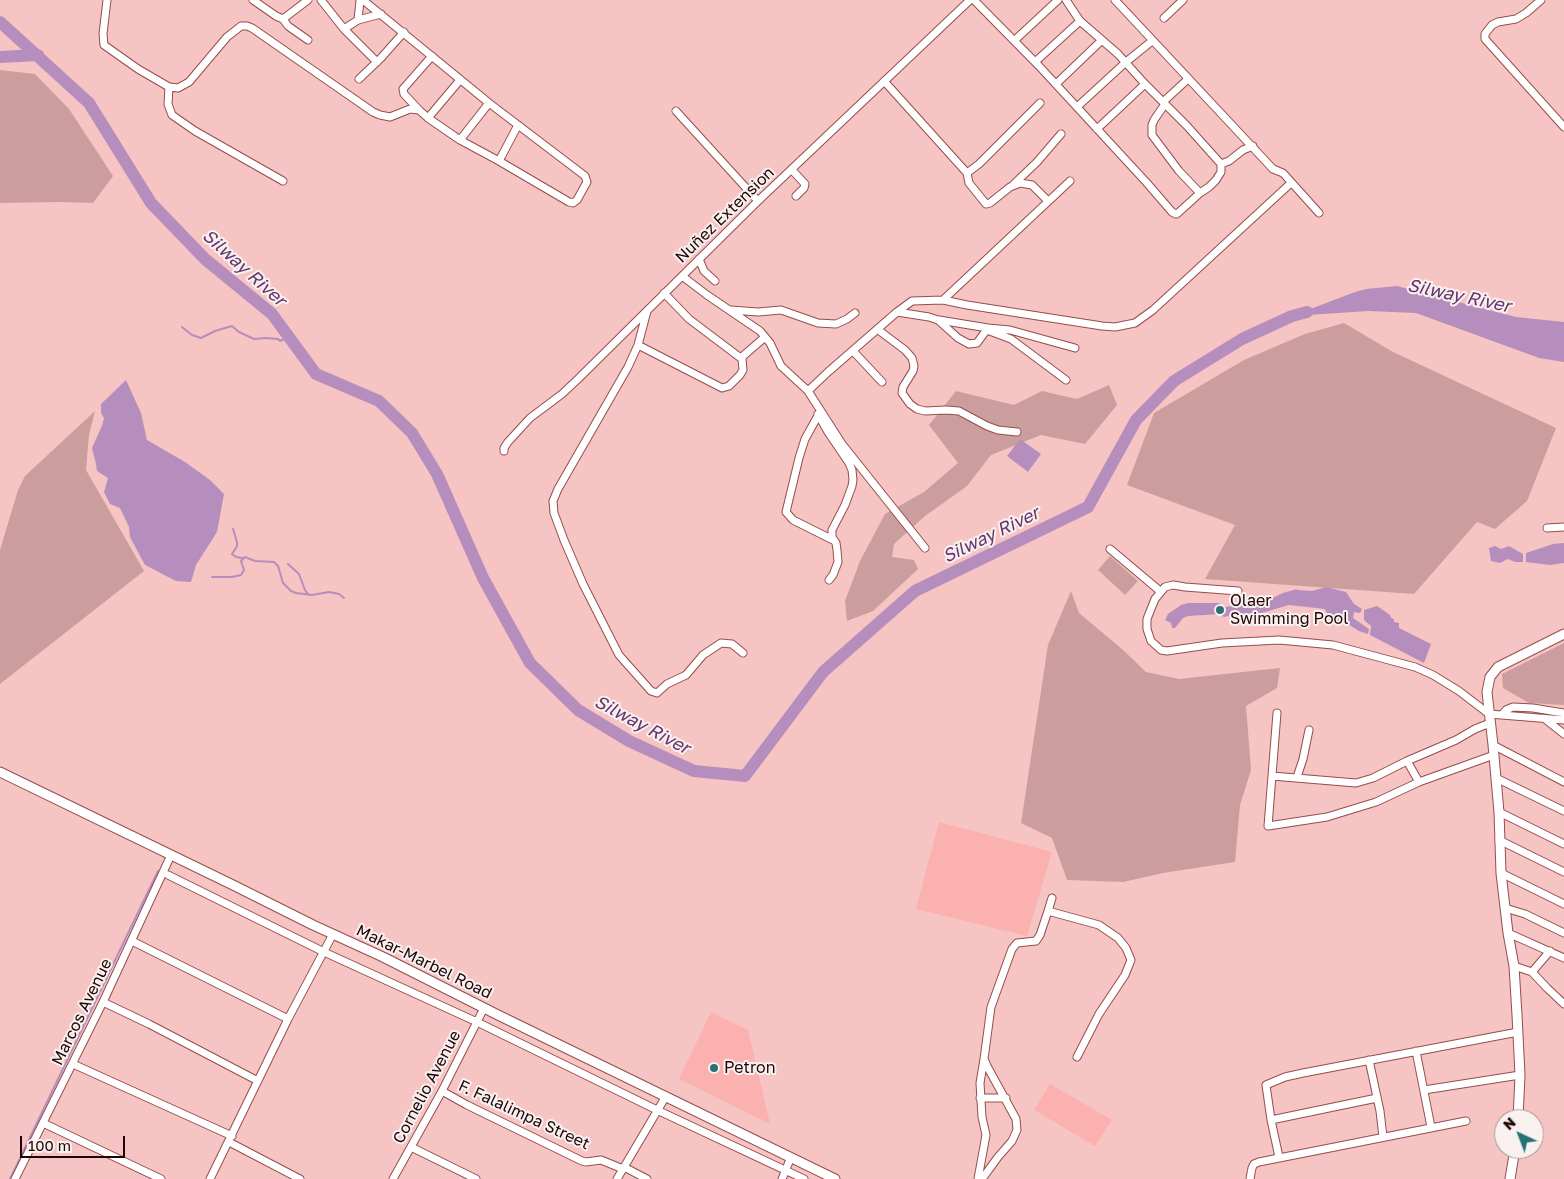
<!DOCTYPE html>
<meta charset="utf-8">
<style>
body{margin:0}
#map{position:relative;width:1564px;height:1179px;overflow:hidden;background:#f6c4c2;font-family:"Golos Text",sans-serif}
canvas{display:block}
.north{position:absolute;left:1494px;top:1109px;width:50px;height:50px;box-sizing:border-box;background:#f9f1f0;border:1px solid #a29392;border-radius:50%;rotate:317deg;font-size:14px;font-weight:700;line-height:20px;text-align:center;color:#200506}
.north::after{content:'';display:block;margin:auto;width:18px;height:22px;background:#287276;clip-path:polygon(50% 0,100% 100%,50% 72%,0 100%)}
.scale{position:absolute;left:20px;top:1136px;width:105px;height:22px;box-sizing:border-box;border:2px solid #200506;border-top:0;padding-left:6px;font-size:15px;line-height:18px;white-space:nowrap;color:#200506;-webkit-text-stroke:4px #f9f1f0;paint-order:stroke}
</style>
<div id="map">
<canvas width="1564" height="1179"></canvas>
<div class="north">N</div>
<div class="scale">100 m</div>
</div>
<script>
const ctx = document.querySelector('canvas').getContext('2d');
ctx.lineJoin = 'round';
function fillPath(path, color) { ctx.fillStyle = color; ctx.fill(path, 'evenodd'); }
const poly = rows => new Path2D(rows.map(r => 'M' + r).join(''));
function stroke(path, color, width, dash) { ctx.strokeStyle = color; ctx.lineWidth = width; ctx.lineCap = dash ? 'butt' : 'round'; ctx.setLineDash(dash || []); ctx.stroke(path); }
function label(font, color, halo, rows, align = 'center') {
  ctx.font = font + ' "Golos Text",sans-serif'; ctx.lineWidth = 4; ctx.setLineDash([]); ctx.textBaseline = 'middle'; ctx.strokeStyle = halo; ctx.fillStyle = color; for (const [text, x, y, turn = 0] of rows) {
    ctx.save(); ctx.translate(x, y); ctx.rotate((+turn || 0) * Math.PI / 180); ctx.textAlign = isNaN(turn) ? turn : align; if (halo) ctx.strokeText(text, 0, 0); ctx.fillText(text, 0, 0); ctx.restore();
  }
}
const built = poly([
 [939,822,1052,852,1027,936,916,909],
 [711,1012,748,1030,770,1124,679,1079],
 [1050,1084,1112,1120,1095,1146,1034,1110]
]);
const green = poly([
 [0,70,35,74,69,109,113,176,93,203,58,202,0,203],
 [1344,323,1393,352,1556,428,1527,501,1495,529,1477,522,1414,594,1205,579,1235,525,1127,485,1154,413,1244,360,1305,334],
 [1109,385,1117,405,1085,444,1041,435,991,455,967,486,925,516,894,544,892,557,914,560,918,569,873,611,847,621,845,601,860,561,885,514,924,492,958,463,929,425,956,391,1014,405,1042,391,1077,399],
 [95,411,89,435,86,470,144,571,0,684,0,550,18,490,25,476],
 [1110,556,1138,581,1125,595,1098,570],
 [1071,591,1079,613,1122,649,1146,672,1179,679,1280,668,1277,688,1246,706,1251,770,1240,805,1235,862,1163,873,1123,882,1067,880,1052,838,1021,823,1048,645],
 [1564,643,1564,705,1529,703,1503,688,1502,674]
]);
const water = poly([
 [1397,286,1516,317,1564,322,1564,362,1539,358,1416,313,1368,311,1292,316,1355,292,1366,289],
 [126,380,141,413,147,440,185,462,210,480,224,494,217,532,196,565,191,582,176,581,145,565,130,537,129,527,120,508,110,504,104,492,108,478,97,471,96,464,92,448,102,426,104,418,101,413,101,404],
 [1020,439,1041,454,1028,472,1007,456],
 [1564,543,1564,563,1550,565,1526,562,1526,553,1553,544],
 [1495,546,1501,549,1509,546,1523,554,1523,562,1515,562,1508,559,1500,563,1491,561,1489,548],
 [1326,587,1346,592,1354,604,1362,609,1360,613,1354,612,1353,618,1369,629,1368,634,1359,631,1351,626,1330,619,1325,609,1289,605,1237,620,1228,616,1224,617,1220,614,1188,616,1183,618,1175,628,1172,628,1171,623,1165,620,1168,614,1181,605,1188,603,1219,603,1225,607,1266,601,1283,593,1297,589,1297,590,1312,591],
 [1377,606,1390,615,1391,618,1394,619,1394,622,1399,623,1399,628,1431,644,1424,663,1370,635,1371,626,1364,620,1364,610]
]);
const stream = poly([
 [182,327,192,335,201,338,215,331,232,326,239,332,254,339,266,338,278,339,280,341,284,339,290,332],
 [233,529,237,542,237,546,232,554,236,557,242,558],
 [288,564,299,574,305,590,308,594],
 [212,577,232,577,241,575,244,570,241,561,245,557,255,561,274,562,278,566,283,583,291,591,296,593,312,595,329,592,339,594,344,598],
 [10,1179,158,871]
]);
const river = poly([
 [0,22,89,103,151,203,205,259,272,314,316,374,379,401,412,433,437,474,483,578,530,663,578,710,629,741,694,771,745,776,823,672,915,591,1088,507,1136,420,1174,381,1242,339,1292,316,1307,312],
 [0,57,38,55]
]);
const minor = poly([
 [107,0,103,34,104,45,138,69,169,87,178,88,189,82,227,37,241,26,247,26,252,28,373,112,380,115,390,117,410,109,419,110,428,118,460,140,499,161,569,202,573,203,577,200,587,182,585,176,489,103,363,0],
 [253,0,276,16,283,19,308,0],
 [321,0,344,29,377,62],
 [974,0,1039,66,1147,183,1172,212,1176,214,1178,213,1200,193,1209,187,1216,180,1221,172,1221,164,1187,126,1145,84,1118,54,1080,21,1066,0],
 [1115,0,1273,169,1283,173,1319,213],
 [1541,0,1526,13,1516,19,1498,22,1492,25,1485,34,1485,39,1564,127],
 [1164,18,1183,0],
 [283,19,288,26,308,40],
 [358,20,360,0],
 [344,29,358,20,381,14],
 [1015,40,1058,0],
 [1035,62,1080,21],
 [359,79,381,58,404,32],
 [884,81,967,173,979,164,1040,103],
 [1056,84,1102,40],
 [169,87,168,104,172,115,195,131,283,181],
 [1163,102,1188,79],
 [1165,104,1154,120,1152,125,1152,135,1179,171,1200,193],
 [1077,107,1126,62,1152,41],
 [419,110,404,94,403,89,432,56],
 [676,111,758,201],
 [428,118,460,80],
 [1097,129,1145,84],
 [460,140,489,103],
 [499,161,518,125],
 [1221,164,1229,161,1243,150,1253,146],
 [792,170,805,184,804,188,796,196],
 [967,173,969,183,986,204,990,203,1010,187,1020,183,1032,185,1048,201],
 [1014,184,1037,162,1061,134],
 [699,259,704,271,715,281],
 [682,276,707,295,760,331,770,343,781,366,808,391,842,444,925,548],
 [664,293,689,319,742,359,743,356,765,337],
 [943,300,1070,181],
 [731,310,758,312,781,310,818,323,836,324,847,319,855,313],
 [647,311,638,345,628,367,558,489,553,501,554,513,564,540,583,584,619,655,651,691,657,693,667,684,686,675,703,655,721,643,732,644,743,653],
 [897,312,912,301,943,300,967,305,1102,326,1115,327,1135,323,1153,310,1291,183],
 [939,320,988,328],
 [877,329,905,350,912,358,914,366,913,371,903,387,902,393,910,404,917,409,925,411,946,410,959,411,987,426,998,430,1017,432],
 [987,330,1011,339,1066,380],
 [638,345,722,388,729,386,740,375,743,370,742,359],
 [853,351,882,382],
 [808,391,828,372,897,312,929,317,938,320,958,338,969,344,977,343,988,328,1010,330,1075,348],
 [820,412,805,439,799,458,786,512,793,520,833,540],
 [818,414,828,432,849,463,852,470,853,480,852,486,845,505,832,530,832,537,836,543,837,550,838,562,833,575,829,580],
 [504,451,504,448,508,442,530,418,562,394,578,379,758,201,970,0],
 [1547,528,1564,527],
 [1110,549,1160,591],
 [1238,591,1185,587,1173,585,1165,587,1155,599,1147,619,1147,629,1151,641,1161,650,1167,651,1222,643,1279,640,1333,645,1415,667,1433,675,1459,691,1489,714,1564,720],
 [1277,713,1268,826,1327,817,1376,802,1419,782,1494,755],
 [1502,715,1506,710,1513,707,1533,708,1564,713],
 [1545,719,1564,734],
 [1493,745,1564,782],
 [1407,761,1456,740,1475,729,1490,723],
 [1272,776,1356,783,1373,778,1407,761,1419,782],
 [1297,777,1303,759,1309,730],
 [1496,778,1564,811],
 [1499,812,1564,844],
 [1499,840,1564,872],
 [1501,873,1564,904],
 [168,875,324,952,477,1022,657,1110,804,1179],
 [1505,908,1525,914,1564,933],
 [1048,911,1052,898],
 [1508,933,1564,958],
 [132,941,288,1019],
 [1514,966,1532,972,1547,988,1564,1004],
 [1532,972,1550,951],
 [103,1002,149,1024,258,1081],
 [1416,1051,1431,1127],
 [1369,1060,1380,1111,1383,1137],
 [73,1064,232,1136],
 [1424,1090,1520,1075],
 [442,1091,467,1105,582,1161,586,1162,601,1160,623,1169],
 [980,1098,1006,1098],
 [1271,1120,1377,1098],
 [43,1123,161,1179],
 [229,1142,300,1179],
 [411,1147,476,1179],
 [1279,1157,1271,1120,1266,1085,1285,1077,1303,1073,1518,1032],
 [624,1167,647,1179],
 [15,1179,103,1002,171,855],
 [210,1179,288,1019,333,934],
 [393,1179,442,1091,484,1008],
 [617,1179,666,1096],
 [782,1179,791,1157],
 [978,1179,986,1135,982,1117,980,1083,984,1059],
 [982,1179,998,1157,1012,1141,1017,1130,1016,1119,987,1066,984,1059,991,1007,1012,949,1017,943,1036,941,1040,935,1048,911,1099,925,1118,938,1126,948,1131,960,1125,975,1099,1014,1077,1057],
 [1250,1179,1252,1168,1254,1164,1259,1162,1466,1121]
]);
const major = poly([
 [0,772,233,885,313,925,383,957,498,1015,835,1179],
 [1518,1119,1520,1075,1517,1015,1514,966,1508,933,1501,873,1499,812,1493,745,1487,692,1490,677,1498,667,1564,634],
 [1510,1179,1515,1149]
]);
const markers = [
 [1220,610,5,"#287276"],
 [714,1068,5,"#287276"]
];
const streetNames = [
 ["Nuñez Extension",725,215,-44],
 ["Makar-Marbel Road",424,962,26],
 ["Marcos Avenue",82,1012,-64],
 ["Cornelio Avenue",427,1087,-62],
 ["F. Falalimpa Street",524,1115,25]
];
const poiNames = [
 ["Olaer",1230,601],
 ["Swimming Pool",1230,619],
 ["Petron",724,1068]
];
const waterNames = [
 ["Silway River",244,268,42],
 ["Silway River",1459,296,12],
 ["Silway River",991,535,-26],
 ["Silway River",642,725,28]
];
fillPath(built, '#fab1af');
fillPath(green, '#cb9e9d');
fillPath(water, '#b68ebd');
stroke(stream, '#b68ebd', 2);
stroke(river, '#b68ebd', 12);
stroke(minor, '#954d4d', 9);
stroke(major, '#954d4d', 11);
stroke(minor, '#fff', 7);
stroke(major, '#fff', 9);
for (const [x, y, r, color] of markers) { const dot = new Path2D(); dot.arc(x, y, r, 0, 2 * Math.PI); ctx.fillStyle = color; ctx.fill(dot); stroke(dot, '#f9f1f0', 2); }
label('16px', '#200506', '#f9f1f0', streetNames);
label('16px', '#200506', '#f9f1f0', poiNames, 'left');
label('italic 18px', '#65346f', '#f9f1f0', waterNames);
</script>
